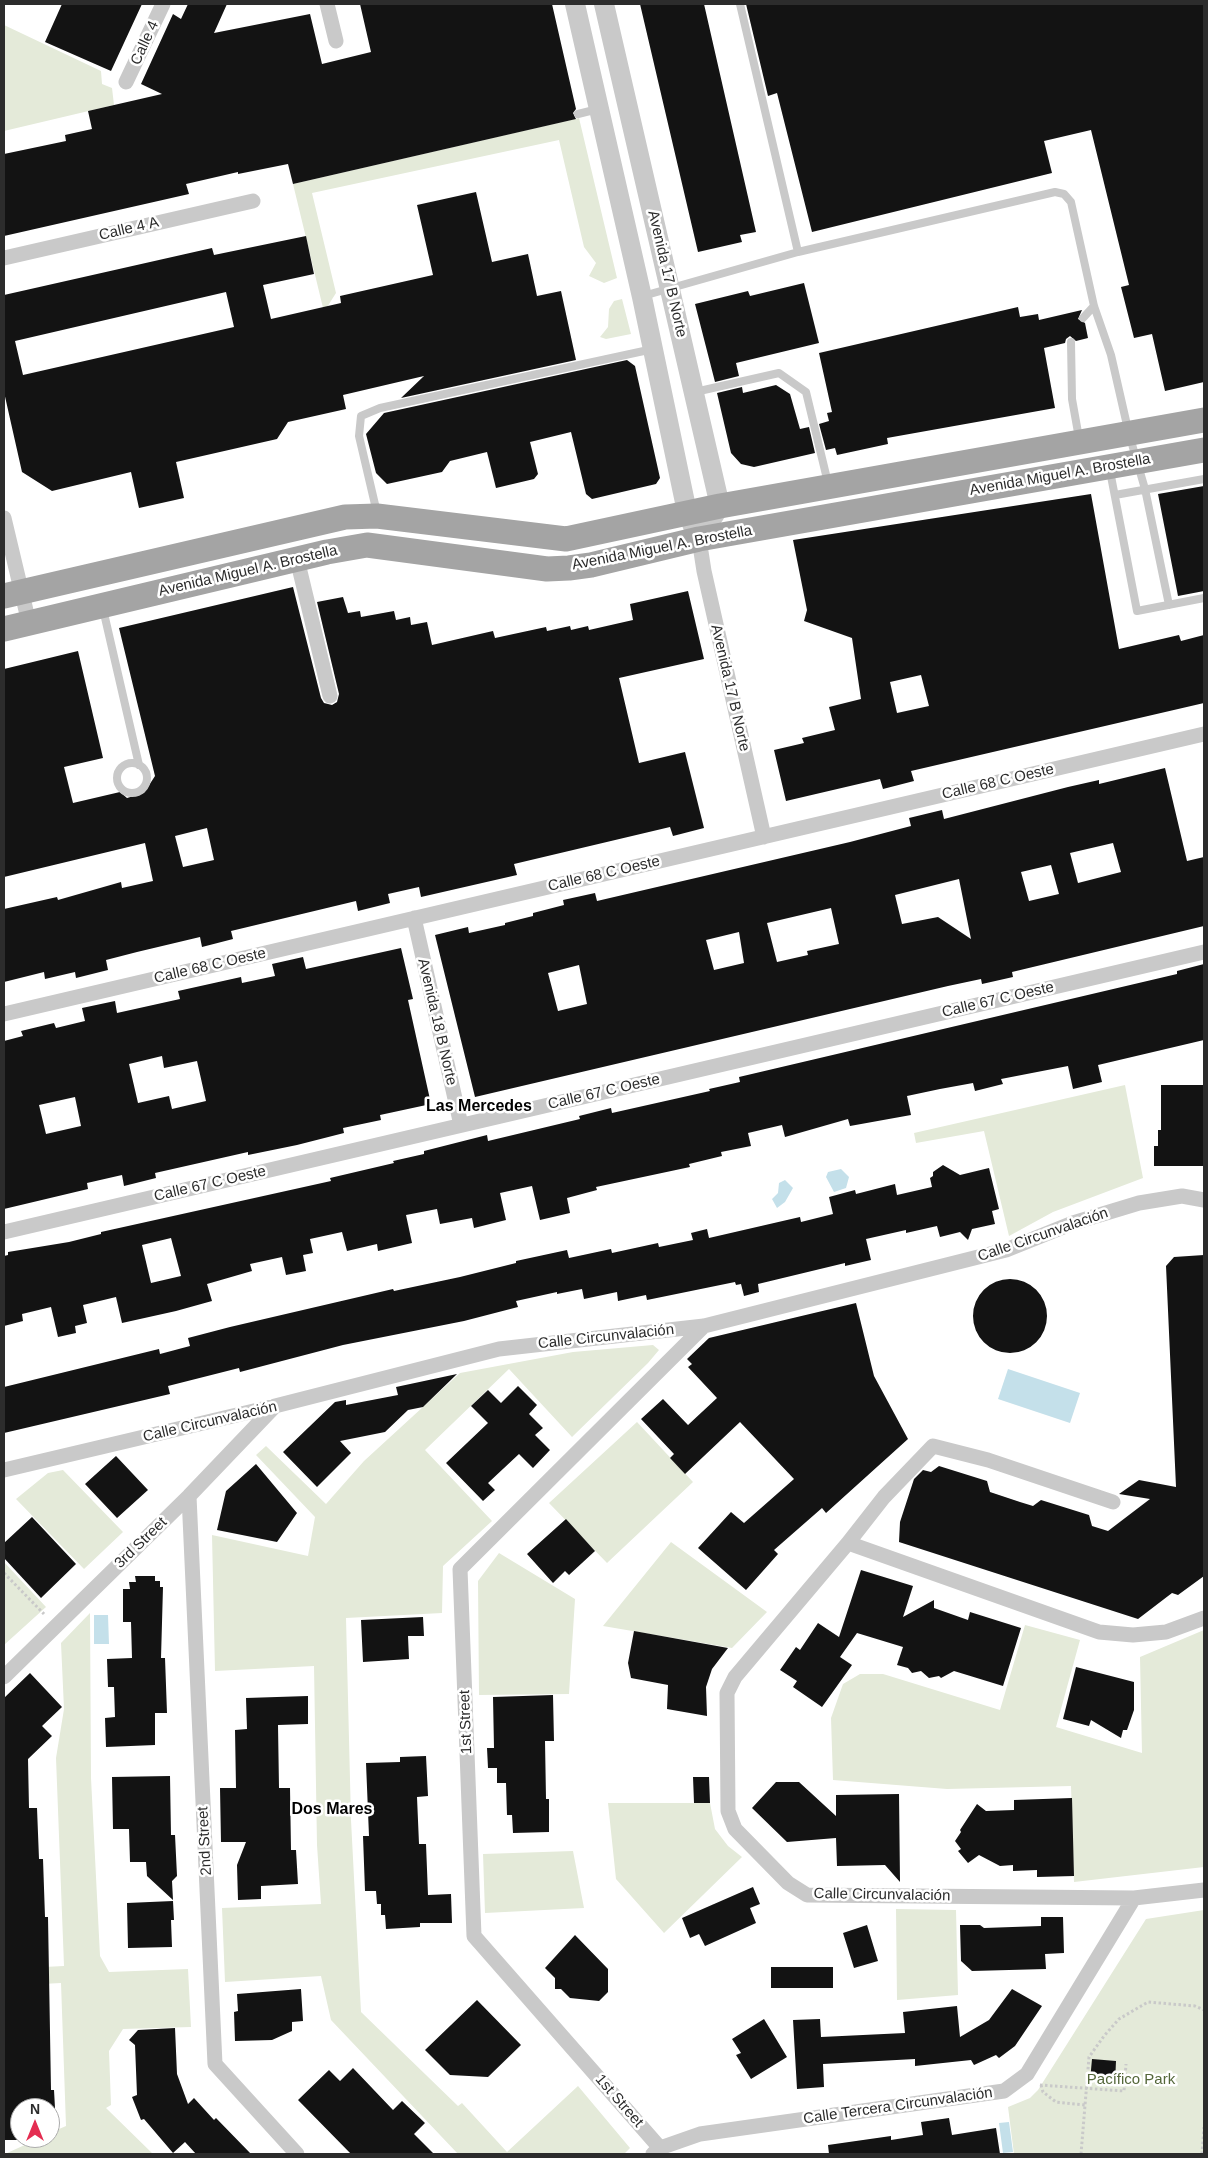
<!DOCTYPE html>
<meta charset="utf-8">
<style>
body{margin:0}
#map{position:relative;width:1208px;height:2158px;overflow:hidden;background:#fff;font-family:Helvetica,sans-serif}
canvas{display:block}
.frame{position:absolute;inset:0;border:5px solid #2c2c2c;pointer-events:none}
.north{position:absolute;left:10px;top:2098px;width:50px;height:50px;box-sizing:border-box;background:#fff;border:1px solid #ababab;border-radius:50%;rotate:0deg;font-size:14px;font-weight:700;line-height:20px;text-align:center;color:#2c2c2c}
.north::after{content:'';display:block;margin:auto;width:18px;height:22px;background:#e42d51;clip-path:polygon(50% 0,100% 100%,50% 72%,0 100%)}
</style>
<div id="map">
<canvas width="1208" height="2158"></canvas>
<div class="frame"></div>
<div class="north">N</div>
</div>
<script>
const ctx = document.querySelector('canvas').getContext('2d');
ctx.lineJoin = 'round';
function fillPath(path, color) { ctx.fillStyle = color; ctx.fill(path, 'evenodd'); }
const poly = rows => new Path2D(rows.map(r => 'M' + r).join(''));
function stroke(path, color, width, dash) { ctx.strokeStyle = color; ctx.lineWidth = width; ctx.lineCap = dash ? 'butt' : 'round'; ctx.setLineDash(dash || []); ctx.stroke(path); }
function label(font, color, halo, rows, align = 'center') {
  ctx.font = font + ' Helvetica,sans-serif'; ctx.lineWidth = 5; ctx.setLineDash([]); ctx.textBaseline = 'middle'; ctx.strokeStyle = halo; ctx.fillStyle = color; for (const [text, x, y, turn = 0] of rows) {
    ctx.save(); ctx.translate(x, y); ctx.rotate((+turn || 0) * Math.PI / 180); ctx.textAlign = isNaN(turn) ? turn : align; if (halo) ctx.strokeText(text, 0, 0); ctx.fillText(text, 0, 0); ctx.restore();
  }
}
const green = poly([
 [4,25,101,71,102,84,112,88,114,105,4,131],
 [579,118,617,278,604,283,589,276,596,263,584,247,559,140,312,193,336,293,324,312,293,184],
 [622,299,631,334,606,339,600,337,608,327,609,309,614,301],
 [1125,1085,1143,1178,1053,1212,1009,1236,984,1131,916,1143,914,1133],
 [653,1345,659,1350,648,1363,572,1437,509,1369,425,1450,492,1521,443,1566,442,1613,346,1618,351,1820,361,2012,458,2106,462,2103,507,2152,578,2086,630,2148,624,2154,458,2154,331,2020,321,1976,225,1982,222,1908,321,1904,317,1845,314,1666,215,1671,212,1535,308,1556,315,1517,256,1455,266,1446,326,1504,364,1461,460,1373,573,1352],
 [637,1422,693,1482,607,1563,549,1503],
 [63,1470,123,1532,84,1569,16,1499,48,1473],
 [671,1542,767,1612,732,1648,603,1626],
 [499,1553,575,1599,569,1694,479,1695,478,1581],
 [4,1562,46,1607,4,1645],
 [90,1613,91,1778,100,1956,109,1972,188,1969,191,2027,123,2029,109,2051,111,2105,106,2108,153,2154,5,2154,40,2138,50,2138,50,2133,66,2126,61,1983,4,1986,4,1969,64,1966,56,1758,64,1709,61,1643],
 [1025,1625,1080,1640,1056,1727,1142,1753,1140,1657,1204,1630,1204,1867,1074,1882,1071,1786,947,1789,833,1780,831,1718,843,1684,860,1674,883,1674,1000,1710],
 [608,1803,710,1803,715,1829,728,1846,742,1857,664,1933,616,1879],
 [573,1851,584,1908,485,1913,483,1854],
 [896,1909,956,1910,958,1995,897,2000],
 [1204,1910,1204,2154,1014,2154,1008,2107,1030,2098,1038,2090,1146,1919]
]);
const water = poly([
 [841,1169,849,1177,846,1188,834,1192,826,1177,828,1172],
 [785,1180,793,1188,785,1202,777,1208,772,1199,778,1193,779,1183],
 [1008,1369,1080,1393,1070,1423,998,1399],
 [94,1615,108,1615,109,1644,94,1644],
 [1009,2122,1013,2152,1003,2153,999,2123]
]);
const building = poly([
 [62,4,142,4,111,71,45,42],
 [188,4,227,4,214,33,310,14,322,64,371,52,360,4,552,4,576,109,573,113,576,119,293,184,288,164,238,174,238,172,186,184,189,194,4,236,4,154,66,141,65,135,92,129,88,111,162,94,141,84,173,14,181,19],
 [640,4,704,4,756,232,740,235,742,242,698,252],
 [746,4,1204,4,1204,382,1165,391,1152,334,1134,338,1121,287,1129,285,1091,130,1044,141,1052,173,812,232,777,93,768,96],
 [476,192,492,262,528,254,537,296,561,291,576,360,401,398,424,376,343,395,346,409,288,422,277,439,176,462,184,498,139,508,131,472,52,491,22,472,4,392,4,295,212,248,214,255,306,236,314,274,263,285,271,319,341,303,340,296,433,275,417,205],
 [226,292,234,327,23,375,15,341],
 [804,283,819,343,736,363,739,376,715,382,695,304,748,291,750,296],
 [1018,307,1020,317,1038,314,1039,320,1082,310,1078,319,1085,323,1088,338,1076,341,1070,336,1066,339,1065,343,1044,348,1055,408,887,438,888,444,837,455,835,448,826,450,819,424,829,421,827,413,832,412,819,353],
 [627,360,635,366,660,478,656,484,592,499,586,494,571,432,530,442,538,474,534,479,496,488,487,452,450,461,442,472,387,484,376,473,366,434,384,413],
 [776,385,790,394,800,429,809,427,815,453,754,467,741,464,731,453,717,393,742,387,743,393],
 [1204,486,1204,591,1178,596,1158,494],
 [1091,494,1119,649,1179,635,1181,641,1204,635,1204,703,911,771,914,781,883,789,880,779,786,801,774,750,804,743,802,738,835,730,829,707,861,699,852,638,804,621,807,610,793,540],
 [921,675,929,706,897,713,890,682],
 [293,587,321,698,324,703,332,705,337,702,339,694,317,602,343,597,348,613,360,611,361,617,394,611,396,620,410,617,411,625,427,622,432,645,493,631,495,638,546,627,547,631,570,626,571,630,588,626,589,630,633,620,630,604,688,591,704,659,619,678,639,763,685,752,704,828,673,836,670,827,514,864,517,875,421,897,419,887,388,894,390,903,358,911,356,901,231,931,233,939,202,947,200,937,137,952,106,960,108,970,76,978,75,972,45,979,44,972,4,982,4,909,57,897,58,900,121,882,122,888,153,881,145,843,4,877,4,669,78,651,103,758,64,767,73,803,120,792,127,798,144,793,155,776,119,628],
 [207,828,214,860,183,867,175,836],
 [1165,768,1187,861,1204,857,1204,926,1012,972,1013,977,982,984,981,979,948,986,475,1097,435,935,468,927,469,933,505,925,505,923,533,916,533,913,564,905,563,900,595,893,597,901,850,842,911,826,909,818,942,810,944,819,1068,787,1099,780,1099,784],
 [1113,843,1121,872,1078,883,1070,853],
 [1051,865,1059,894,1029,901,1021,872],
 [959,879,971,939,938,917,902,924,895,895],
 [831,908,839,944,807,951,808,955,777,962,767,923],
 [739,932,744,963,714,970,706,940],
 [579,965,587,1004,558,1011,548,973],
 [401,948,413,999,408,1000,431,1104,380,1115,381,1120,343,1128,344,1133,297,1145,248,1155,248,1152,155,1173,156,1178,124,1186,122,1175,87,1183,88,1189,4,1209,4,1041,23,1036,21,1031,54,1023,56,1028,85,1021,82,1008,115,1001,117,1013,180,999,178,991,241,977,242,983,275,976,272,964,303,957,306,969],
 [162,1056,164,1068,197,1061,206,1101,172,1109,169,1096,138,1103,129,1064],
 [75,1097,81,1126,46,1134,39,1105],
 [1204,964,1204,1040,1098,1065,1102,1082,1073,1089,1068,1066,1001,1079,1003,1084,975,1091,973,1083,940,1089,907,1096,911,1115,850,1126,848,1119,785,1137,782,1125,748,1133,751,1146,721,1152,722,1156,689,1164,690,1167,596,1187,597,1190,567,1198,570,1213,540,1220,532,1186,500,1193,506,1220,474,1228,472,1218,440,1224,437,1209,406,1215,412,1243,378,1251,377,1244,347,1251,342,1232,310,1239,313,1253,303,1255,306,1271,286,1275,282,1257,250,1264,252,1271,207,1284,212,1301,176,1311,122,1323,116,1297,83,1305,87,1323,75,1326,76,1333,58,1337,51,1307,22,1314,23,1321,4,1326,4,1256,8,1255,8,1252,69,1242,101,1234,101,1232,331,1181,330,1178,394,1163,393,1161,424,1154,424,1151,487,1135,488,1141,580,1119,579,1116,611,1108,612,1113,710,1091,709,1089,740,1082,739,1077,1177,974,1177,971],
 [171,1238,181,1276,151,1283,142,1245],
 [1161,1085,1204,1085,1204,1166,1154,1166,1154,1146,1158,1146,1158,1130,1161,1130],
 [943,1165,960,1175,989,1168,999,1209,992,1211,995,1224,972,1229,968,1240,960,1232,940,1237,937,1226,906,1233,906,1230,866,1239,871,1260,845,1266,845,1263,758,1284,759,1292,744,1296,741,1284,736,1285,735,1282,647,1300,646,1295,618,1301,617,1292,584,1299,582,1289,557,1294,557,1292,516,1301,518,1307,464,1321,343,1345,240,1372,239,1368,168,1386,170,1394,4,1433,4,1387,159,1349,160,1354,190,1346,188,1338,230,1327,393,1289,394,1291,460,1277,516,1263,516,1261,567,1250,569,1258,611,1249,612,1253,658,1243,659,1247,693,1240,691,1233,707,1229,709,1238,800,1217,801,1222,833,1214,829,1197,855,1190,856,1194,895,1184,897,1195,932,1187,930,1178,933,1176,933,1172],
 [1204,1255,1204,1576,1178,1595,1172,1593,1138,1619,899,1542,900,1522,914,1479,923,1470,931,1472,939,1466,987,1481,990,1492,1020,1502,1033,1506,1041,1500,1089,1515,1092,1526,1108,1531,1150,1499,1119,1494,1139,1480,1176,1487,1166,1266,1174,1257],
 '973 1316a37 37 0 1 1 74 0a37 37 0 1 1-74 0Z',
 [856,1303,874,1376,908,1439,826,1513,822,1508,774,1550,778,1554,746,1590,698,1548,731,1512,744,1523,794,1479,740,1422,685,1474,670,1458,674,1454,641,1419,663,1399,688,1425,717,1398,688,1367,692,1364,687,1359,709,1338],
 [457,1374,423,1407,408,1410,385,1432,340,1441,351,1453,317,1487,283,1452,335,1402,346,1400,346,1405,398,1395,396,1387],
 [518,1386,537,1405,529,1414,543,1428,535,1435,550,1450,533,1468,519,1454,488,1483,495,1490,483,1501,446,1463,488,1423,471,1406,488,1390,501,1403],
 [116,1456,148,1490,117,1518,85,1484],
 [256,1464,297,1513,277,1542,217,1530,226,1491],
 [32,1517,76,1564,41,1598,4,1558,4,1543],
 [566,1519,595,1551,569,1575,565,1571,553,1583,527,1554],
 [861,1570,913,1586,903,1617,934,1600,934,1608,968,1620,970,1612,1021,1628,1003,1686,954,1671,941,1678,939,1676,929,1678,921,1671,912,1673,908,1668,897,1665,903,1647,857,1633,840,1657,852,1665,822,1707,793,1687,797,1681,780,1670,796,1647,800,1650,818,1623,839,1637],
 [135,1576,155,1576,155,1581,160,1581,160,1587,163,1587,161,1658,165,1658,167,1713,155,1713,155,1745,106,1747,105,1718,115,1717,114,1687,108,1687,107,1659,132,1658,131,1622,123,1622,123,1589,130,1589,129,1582,136,1582],
 [423,1617,424,1636,408,1636,409,1659,363,1662,361,1620],
 [634,1631,728,1648,712,1669,706,1687,707,1716,667,1709,668,1685,631,1678,628,1663],
 [1076,1667,1134,1682,1134,1710,1127,1730,1123,1730,1121,1738,1091,1720,1089,1726,1063,1719],
 [30,1673,62,1707,42,1726,52,1736,28,1759,29,1808,37,1808,39,1859,43,1859,45,1917,48,1917,51,2090,54,2090,55,2108,20,2108,20,2140,4,2140,4,1698],
 [553,1695,554,1741,545,1741,546,1799,549,1799,549,1832,513,1833,512,1815,507,1815,506,1783,497,1783,497,1768,488,1768,487,1748,494,1748,493,1697],
 [308,1696,308,1724,278,1725,279,1788,290,1788,291,1850,296,1850,298,1884,261,1886,261,1899,238,1900,237,1865,246,1842,221,1842,220,1788,236,1788,235,1730,247,1729,246,1698],
 [426,1756,428,1796,417,1797,419,1844,426,1844,428,1895,451,1894,452,1923,420,1923,420,1927,386,1929,385,1915,381,1915,381,1904,377,1904,376,1891,365,1891,363,1836,369,1836,366,1763,400,1762,400,1757],
 [170,1776,171,1835,175,1835,177,1876,172,1881,173,1900,147,1876,146,1862,130,1862,129,1829,113,1829,112,1777],
 [693,1777,709,1777,710,1803,694,1803],
 [776,1782,799,1782,836,1816,836,1795,899,1794,900,1882,885,1865,837,1866,836,1838,787,1842,752,1808],
 [1072,1798,1074,1876,1037,1877,1037,1870,1013,1871,1013,1865,1000,1866,979,1855,968,1863,958,1851,961,1849,955,1841,961,1832,960,1830,977,1804,986,1811,1014,1810,1014,1800],
 [753,1887,760,1904,750,1908,756,1923,705,1946,699,1934,690,1938,682,1918],
 [173,1901,174,1920,171,1920,172,1947,128,1948,127,1903],
 [1041,1917,1063,1917,1064,1953,1045,1954,1046,1969,972,1971,961,1961,960,1925,980,1925,984,1928,1041,1926],
 [867,1925,878,1961,854,1968,843,1933],
 [575,1935,608,1969,608,1992,599,2001,570,1998,561,1989,555,1989,555,1978,545,1968],
 [771,1967,833,1967,833,1988,771,1988],
 [301,1989,303,2021,292,2022,292,2031,272,2040,235,2041,234,2012,238,2011,237,1994],
 [1012,1989,1042,2006,1015,2046,999,2058,996,2055,974,2065,971,2060,915,2066,915,2059,823,2064,824,2087,797,2089,793,2020,820,2019,821,2037,905,2033,903,2012,957,2006,960,2037,989,2020],
 [477,2000,521,2045,488,2077,450,2075,425,2050],
 [764,2019,787,2057,751,2079,736,2055,741,2053,732,2039],
 [175,2028,177,2074,188,2104,194,2098,214,2120,216,2118,251,2154,196,2154,185,2142,173,2153,144,2119,141,2120,132,2097,137,2095,135,2045,129,2040,138,2030],
 [1092,2059,1116,2061,1115,2083,1090,2081],
 [353,2068,393,2110,402,2101,425,2123,414,2134,434,2154,351,2154,298,2100,329,2070,340,2081],
 [949,2118,952,2135,996,2128,1000,2154,829,2154,828,2145,891,2136,891,2140,923,2135,921,2122]
]);
const path = poly([
 [4,1573,44,1614],
 [1040,2085,1124,2091,1126,2064],
 [1041,2085,1043,2092,1056,2102,1085,2105],
 [1081,2154,1089,2057,1104,2036,1119,2019,1148,2002,1195,2006,1204,2010],
 [1202,2154,1204,2127]
]);
const service = poly([
 [740,4,798,252],
 [578,114,598,109],
 [643,296,798,252,1055,192,1064,194,1071,202,1094,306,1111,355,1129,434,1145,489,1169,605],
 [1083,318,1094,306],
 [1071,342,1072,399,1079,438],
 [695,392,779,373,806,392,828,483],
 [1110,471,1137,611,1204,598],
 [1115,495,1204,479],
 [377,513,359,436,361,416,380,408,653,349],
 [103,609,139,765],
 '117 778a15 15 0 1 1 30 0a15 15 0 1 1-30 0Z'
]);
const minor = poly([
 [327,4,336,41],
 [126,82,163,4],
 [4,258,253,201],
 [4,518,29,623],
 [699,539,704,571,764,837],
 [297,559,330,696],
 [414,918,461,1125],
 [4,1014,1204,734],
 [4,1232,1204,952],
 [4,1470,275,1406,499,1349,704,1326,1006,1250,1073,1223,1139,1203,1182,1196,1204,1200],
 [189,1496,215,2064,297,2154],
 [848,1543,884,1497,933,1446,988,1460,1113,1502],
 [1204,1618,1166,1632,1133,1635,1099,1632,848,1543,735,1677,727,1693,728,1811,735,1829,788,1883,807,1895,1134,1898,1204,1890],
 [4,1677,189,1496,275,1406],
 [660,2148,474,1936,460,1569,704,1326],
 [653,2154,660,2148,700,2134,1004,2091,1027,2074,1134,1898]
]);
const tertiary = poly([
 [575,4,642,297,687,512,693,526],
 [604,4,720,506,699,539]
]);
const primary = poly([
 [4,596,345,517,377,516,566,539,720,506,1204,420],
 [4,629,327,552,367,545,547,569,569,568,591,565,699,539,1204,450]
]);
const streetNames = [
 ["Calle 4",145,43,-65],
 ["Calle 4 A",129,229,-13],
 ["Avenida 17 B Norte",667,274,77],
 ["Avenida Miguel A. Brostella",1060,475,-10],
 ["Avenida Miguel A. Brostella",662,548,-11],
 ["Avenida Miguel A. Brostella",248,571,-13],
 ["Avenida 17 B Norte",730,688,77],
 ["Calle 68 C Oeste",998,782,-13],
 ["Calle 68 C Oeste",604,874,-13],
 ["Calle 68 C Oeste",210,966,-13],
 ["Calle 67 C Oeste",998,1000,-13],
 ["Avenida 18 B Norte",437,1022,77],
 ["Calle 67 C Oeste",604,1092,-13],
 ["Calle 67 C Oeste",210,1184,-13],
 ["Calle Circunvalación",1043,1235,-19],
 ["Calle Circunvalación",606,1337,-6],
 ["Calle Circunvalación",210,1422,-13],
 ["3rd Street",141,1543,-44],
 ["1st Street",466,1722,-92],
 ["2nd Street",205,1841,-93],
 ["Calle Circunvalación",882,1895,1],
 ["1st Street",619,2101,49],
 ["Calle Tercera Circunvalación",898,2106,-8]
];
const parkNames = [
 ["Pacífico Park",1131,2080]
];
const neighbourhoodNames = [
 ["Las Mercedes",479,1107],
 ["Dos Mares",332,1810]
];
fillPath(green, '#e4ead9');
fillPath(water, '#c4e0ea');
fillPath(building, '#131313');
stroke(path, '#c9c9c9', 3, [2.5, 2.5]);
stroke(service, '#c9c9c9', 8);
stroke(minor, '#c9c9c9', 15);
stroke(tertiary, '#c9c9c9', 20);
stroke(primary, '#a4a4a4', 25);
label('15px', '#2c2c2c', '#fff', streetNames);
label('15px', '#54673a', '#fff', parkNames);
label('bold 16px', '#000', '#fff', neighbourhoodNames);
</script>
